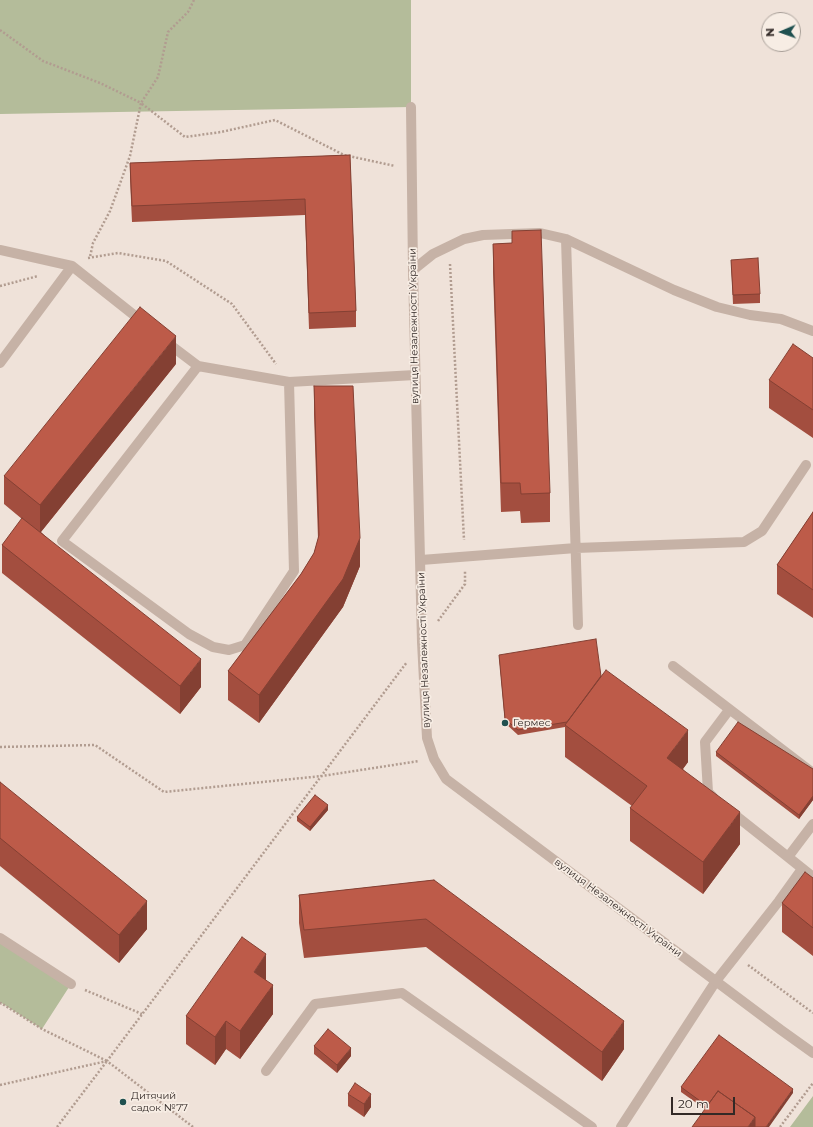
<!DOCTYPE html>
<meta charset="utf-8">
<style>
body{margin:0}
#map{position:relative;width:813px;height:1127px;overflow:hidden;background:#efe2d9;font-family:Montserrat,sans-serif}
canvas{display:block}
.north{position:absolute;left:761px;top:12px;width:40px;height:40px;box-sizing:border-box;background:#f7ede4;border:1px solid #a89f98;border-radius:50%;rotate:268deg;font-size:11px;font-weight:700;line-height:16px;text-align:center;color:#322926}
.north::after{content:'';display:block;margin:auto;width:14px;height:18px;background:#1f504f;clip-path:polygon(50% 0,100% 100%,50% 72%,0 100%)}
.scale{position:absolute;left:671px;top:1097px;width:64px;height:18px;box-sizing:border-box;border:2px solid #322926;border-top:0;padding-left:5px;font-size:12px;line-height:14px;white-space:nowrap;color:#322926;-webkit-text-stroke:3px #f7ede4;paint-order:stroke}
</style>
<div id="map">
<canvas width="813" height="1127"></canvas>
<div class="north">N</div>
<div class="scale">20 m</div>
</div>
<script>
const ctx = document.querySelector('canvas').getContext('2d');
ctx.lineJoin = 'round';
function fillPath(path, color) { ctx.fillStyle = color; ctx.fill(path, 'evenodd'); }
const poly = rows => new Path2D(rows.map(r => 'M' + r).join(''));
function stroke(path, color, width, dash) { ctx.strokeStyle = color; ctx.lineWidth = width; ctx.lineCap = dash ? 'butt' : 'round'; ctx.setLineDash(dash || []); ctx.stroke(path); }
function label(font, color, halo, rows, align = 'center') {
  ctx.font = font + ' Montserrat,sans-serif'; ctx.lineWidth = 3.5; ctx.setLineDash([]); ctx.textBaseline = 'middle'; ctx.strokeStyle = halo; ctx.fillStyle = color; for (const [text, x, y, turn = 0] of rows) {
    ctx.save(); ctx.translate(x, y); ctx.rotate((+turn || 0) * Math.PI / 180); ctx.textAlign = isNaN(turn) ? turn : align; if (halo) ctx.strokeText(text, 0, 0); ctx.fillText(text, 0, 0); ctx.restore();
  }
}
const green = poly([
 [0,0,411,0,411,107,0,114],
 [0,938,71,984,42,1029,0,1002],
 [813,1096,813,1127,790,1127]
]);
const path = poly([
 [194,0,188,12,168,32,158,77,141,103,185,137,221,132,275,120,344,155,395,166],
 [0,30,43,61,100,83,141,103,130,156,110,211,93,243,90,257],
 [88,258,118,253,166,261,232,304,276,364],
 [450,264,464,540],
 [0,286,38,276],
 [438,621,465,584,465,571],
 [0,747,95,745,164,792,322,776,419,761],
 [748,965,813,1013],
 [85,990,142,1014],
 [0,1004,1,1003,42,1029,107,1061],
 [0,1085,107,1061],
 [57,1127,107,1061],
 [193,1127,107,1061,407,662],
 [780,1127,813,1083]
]);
const lane = poly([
 [566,239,578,625],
 [0,250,72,266],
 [413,270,433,254,464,239,483,235,540,233,566,239,674,290,717,307,750,315,781,319,813,331],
 [165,341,198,366,62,541,189,634,213,647,229,650,245,645,294,571,289,382,415,375],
 [0,363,72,266,144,323],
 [198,366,289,382],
 [421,560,576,548,744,542,762,531,806,465],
 [673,666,813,773],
 [713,797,708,792,705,742,729,710],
 [730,811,788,857],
 [813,824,788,857,813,877],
 [0,938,71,984],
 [266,1071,315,1004,402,993,592,1127],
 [621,1127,716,981,779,901,802,869]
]);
const street = poly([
 [411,107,413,270,422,642,427,738,434,759,446,779,781,1030,813,1053]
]);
const wall = poly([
 [350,155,356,311,356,327,309,329,305,215,132,222,130,179,130,163],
 [512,231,550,493,550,522,521,523,520,511,501,512,493,272,493,244,512,243],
 [731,260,760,294,760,303,733,304],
 [813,358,813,438,769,408,769,380],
 [176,364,41,532,201,687,180,714,2,573,2,545,22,519,4,504,4,476],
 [314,386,360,566,343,607,259,723,228,700,228,671,301,574,314,553,318,539,314,414],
 [813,512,813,618,777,594,777,565],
 [499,655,601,676,688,762,683,769,740,844,703,894,630,841,630,808,632,806,565,757,565,727,518,735,505,723],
 [716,752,813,769,813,800,799,819,716,756],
 [0,782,147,929,119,963,0,866],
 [328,810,310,831,297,821,297,817],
 [813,878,813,956,782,932,782,903],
 [434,880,624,1049,602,1081,426,947,304,958,299,923,299,895],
 [266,981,273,1014,240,1059,226,1049,215,1065,186,1044,186,1016],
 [314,1046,351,1056,337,1073,314,1054],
 [681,1087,793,1093,705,1109,681,1092],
 [348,1094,371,1107,364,1117,348,1106]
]);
const shadedWall = poly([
 [176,336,176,364,40,533,40,505],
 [360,538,360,566,343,607,259,723,259,695],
 [201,659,201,687,180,714,180,686],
 [688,730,688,762,667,790,667,758],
 [813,796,813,800,799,819,799,815],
 [328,805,328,810,310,831,310,827],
 [740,812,740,844,703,894,703,862],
 [147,901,147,929,119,963,119,935],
 [266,954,266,982,254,972],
 [273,985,273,1014,240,1059,240,1031],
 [226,1021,226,1049,215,1065,215,1037],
 [624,1021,624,1049,602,1081,602,1052],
 [351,1048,351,1056,337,1073,337,1065],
 [793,1089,793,1093,769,1127,766,1127],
 [371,1094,371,1107,364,1117,364,1104],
 [755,1117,755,1127,748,1127]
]);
const building = poly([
 [350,155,356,311,309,313,305,199,132,206,130,163,350,155],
 [541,230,550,493,521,494,520,483,501,483,493,244,512,243,512,231,541,230],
 [758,258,760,294,733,295,731,260,758,258],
 [140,307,176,336,40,505,4,476,140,307],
 [793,344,813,358,813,410,769,380,793,344],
 [314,386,353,386,360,538,343,579,259,695,228,671,301,574,314,553,319,535,314,386],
 [813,512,813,590,777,565,813,512],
 [22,518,201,659,180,686,2,545,22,518],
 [596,639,601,676,567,722,518,730,505,719,499,655,596,639],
 [606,670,688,730,667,758,740,812,703,862,630,808,647,786,565,725,606,670],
 [738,722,813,769,813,796,799,815,716,752,738,722],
 [0,782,147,901,119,935,0,838,0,782],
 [315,795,328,805,310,827,297,817,315,795],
 [805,872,813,878,813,928,782,903,805,872],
 [434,880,624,1021,602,1052,426,919,304,930,299,895,434,880],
 [242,937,266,954,254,972,273,985,240,1031,226,1021,215,1037,186,1016,242,937],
 [328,1029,351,1048,337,1065,314,1046,328,1029],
 [719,1035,793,1089,766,1127,755,1127,755,1117,718,1091,707,1106,681,1087,719,1035],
 [355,1083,371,1094,364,1104,348,1094,355,1083],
 [718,1091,755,1117,748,1127,692,1127,718,1091]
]);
const markers = [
 [505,723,4,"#1f504f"],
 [123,1102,4,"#1f504f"]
];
const streetNames = [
 ["вулиця Незалежності України",414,326,-91],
 ["вулиця Незалежності України",424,650,-92],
 ["вулиця Незалежності України",618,908,37]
];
const poiNames = [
 ["Гермес",513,723],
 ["Дитячий",131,1096],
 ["садок №77",131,1108]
];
fillPath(green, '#b4bc9a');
stroke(path, '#b19c90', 2.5, [2, 2]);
stroke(lane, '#c6b2a6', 10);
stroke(street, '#c6b2a6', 10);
fillPath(wall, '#a34e3f');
fillPath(shadedWall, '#844033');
fillPath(building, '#bd5b49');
stroke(building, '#844033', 1);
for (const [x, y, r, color] of markers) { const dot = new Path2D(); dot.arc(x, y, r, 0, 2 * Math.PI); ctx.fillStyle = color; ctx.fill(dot); stroke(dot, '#f7ede4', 1.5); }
label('10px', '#322926', '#f7ede4', streetNames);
label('10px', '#322926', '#f7ede4', poiNames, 'left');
</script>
